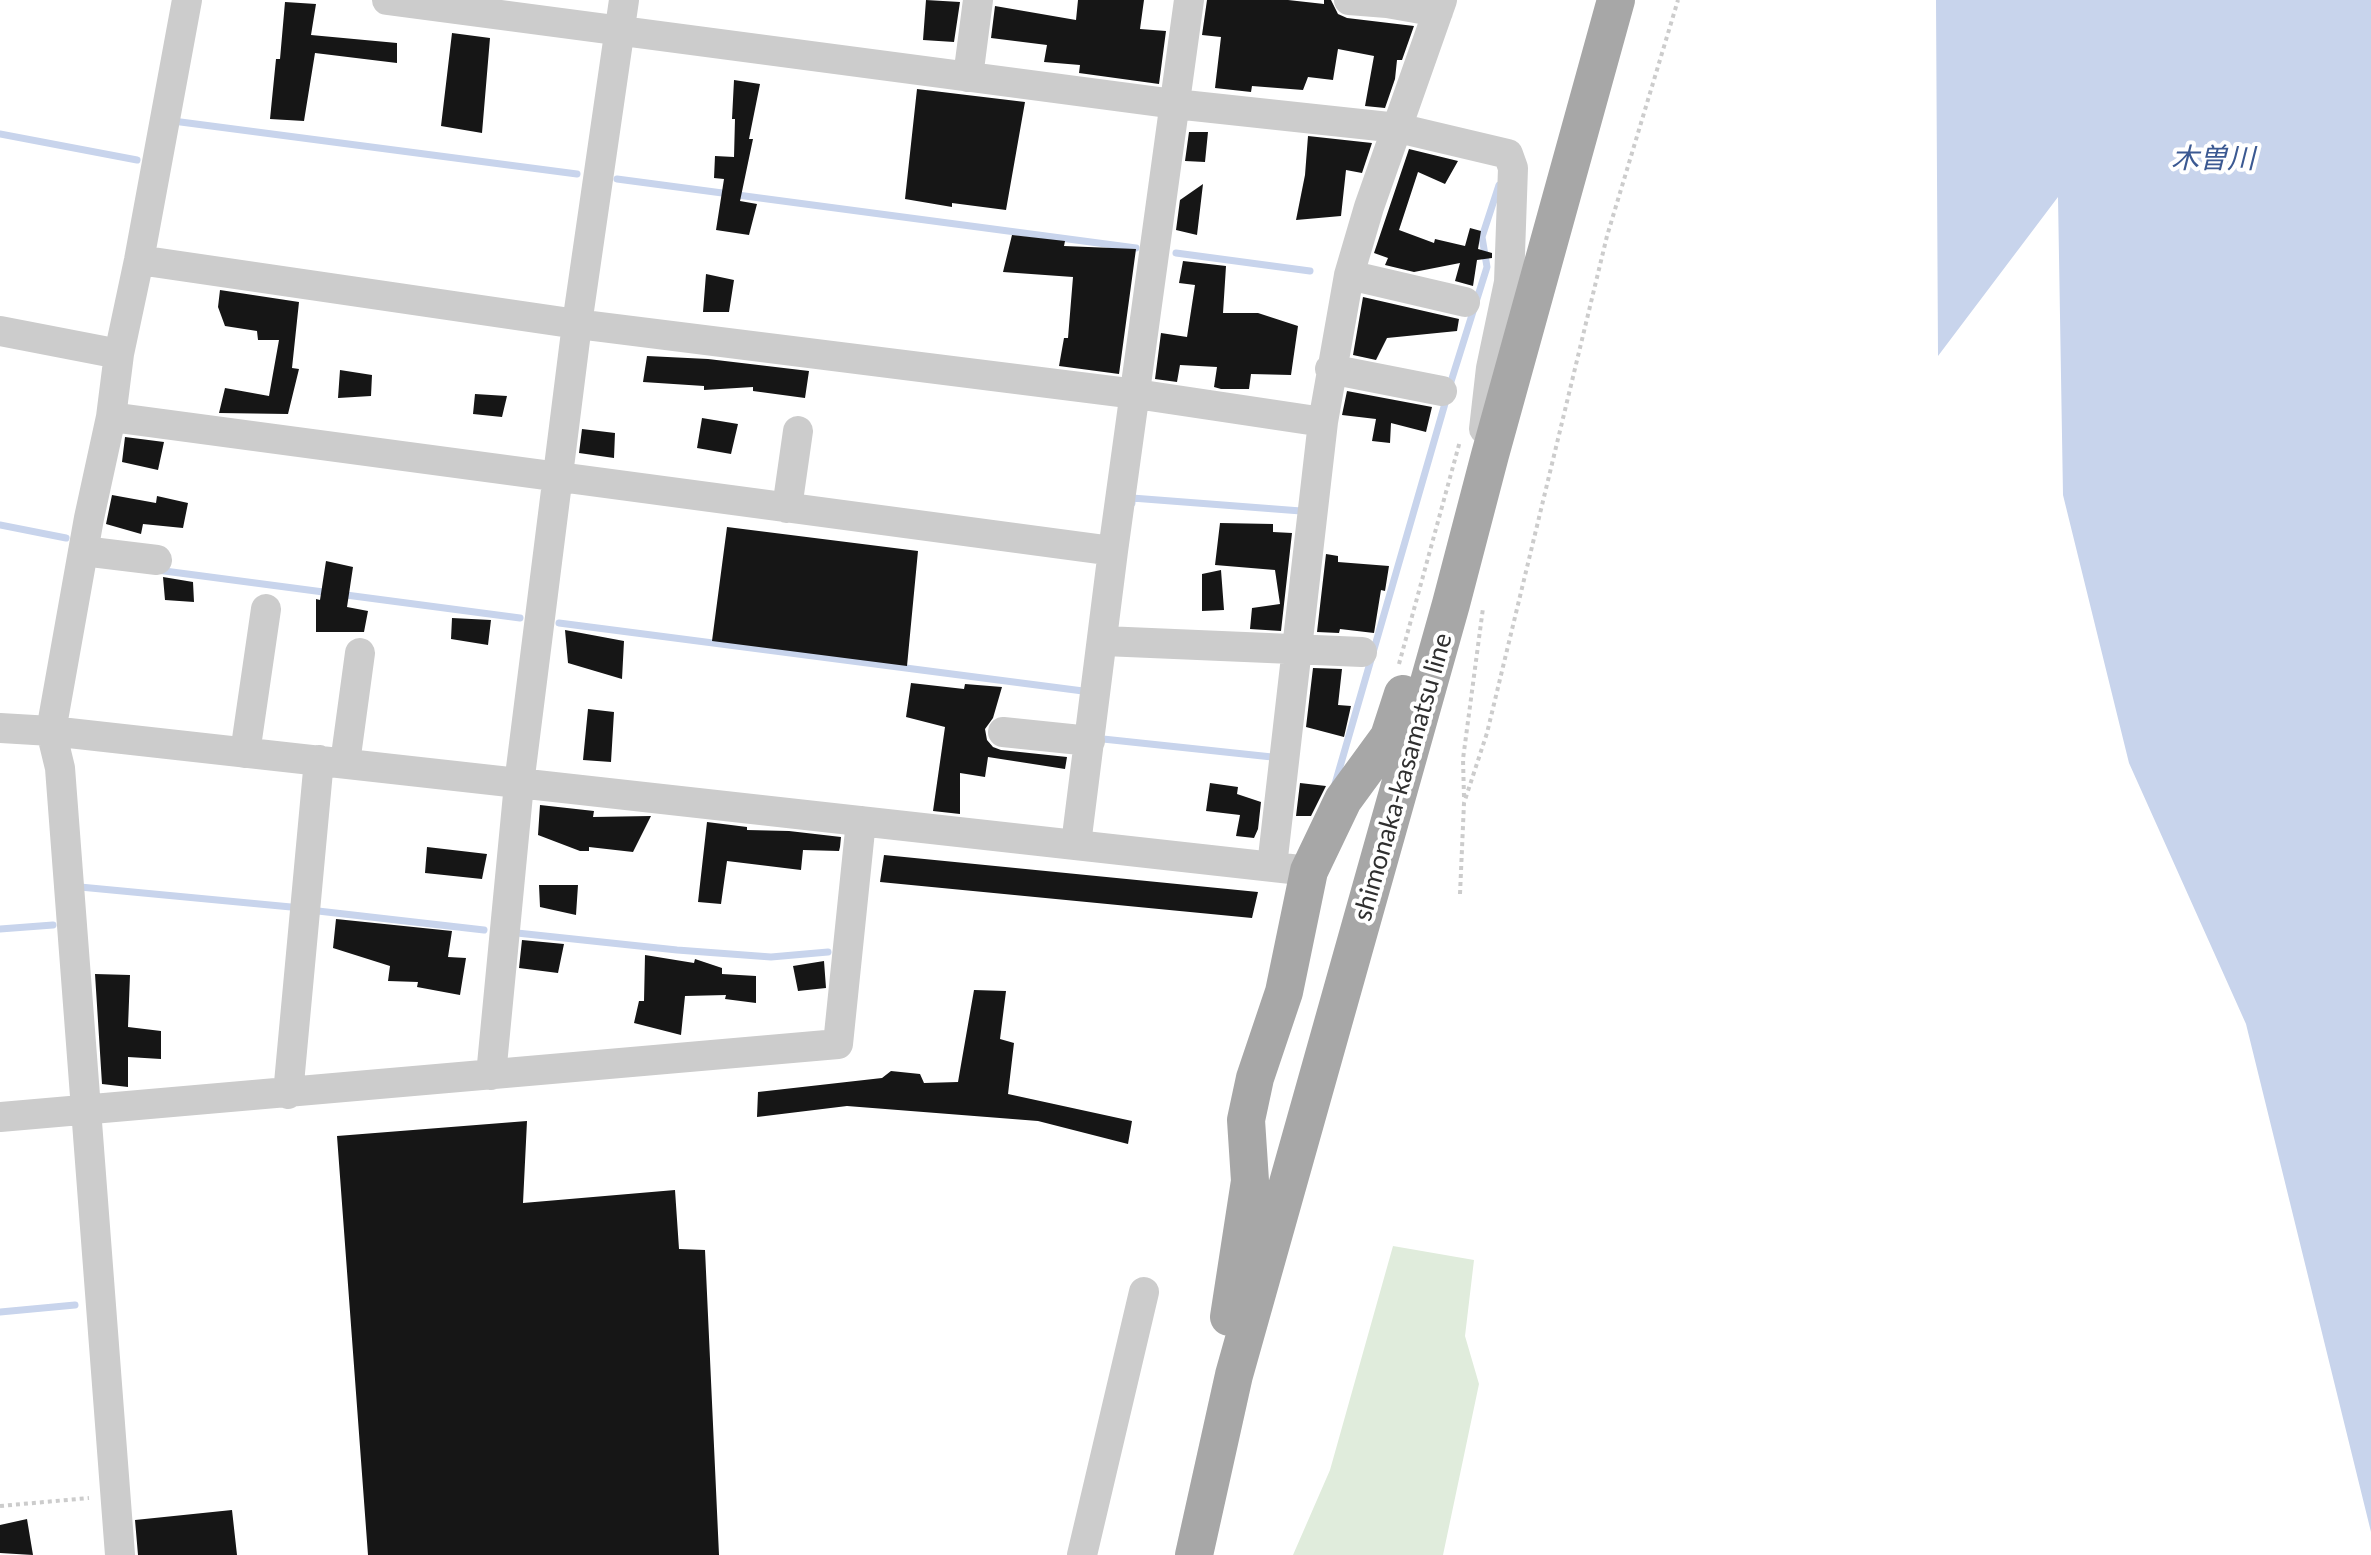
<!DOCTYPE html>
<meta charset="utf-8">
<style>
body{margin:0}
canvas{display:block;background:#fff}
</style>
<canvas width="2371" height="1555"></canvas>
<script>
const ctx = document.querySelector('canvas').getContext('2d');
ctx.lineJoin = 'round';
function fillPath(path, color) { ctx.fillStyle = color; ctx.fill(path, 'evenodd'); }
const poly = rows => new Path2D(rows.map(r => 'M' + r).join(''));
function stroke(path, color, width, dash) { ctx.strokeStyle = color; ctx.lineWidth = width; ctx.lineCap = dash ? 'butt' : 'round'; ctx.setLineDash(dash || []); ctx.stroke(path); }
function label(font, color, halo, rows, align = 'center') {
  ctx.font = font + ' Lato,"Noto Sans JP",sans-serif'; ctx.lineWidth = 8; ctx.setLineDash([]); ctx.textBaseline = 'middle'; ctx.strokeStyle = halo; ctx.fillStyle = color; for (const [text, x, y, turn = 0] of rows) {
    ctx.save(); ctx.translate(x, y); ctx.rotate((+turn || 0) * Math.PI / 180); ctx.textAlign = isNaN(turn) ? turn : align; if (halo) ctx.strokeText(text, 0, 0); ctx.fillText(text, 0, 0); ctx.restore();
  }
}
const green = poly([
 [1393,1246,1474,1260,1465,1336,1479,1384,1443,1555,1293,1555,1330,1470]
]);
const water = poly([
 [1936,0,2371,0,2371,1532,2246,1024,2129,763,2063,495,2058,197,1938,356]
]);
const stream = poly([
 [173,121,577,174],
 [0,134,137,160],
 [617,179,1136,248],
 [1176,253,1310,271],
 [1449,388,1487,267,1482,237,1499,185],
 [1132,503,1132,498,1301,511],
 [0,525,66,538],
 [157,570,520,618],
 [559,623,1083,691],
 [1103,739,1272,757],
 [1335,784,1446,400],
 [80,887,291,907],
 [318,911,484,930],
 [0,929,53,925],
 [517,933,677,950,771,957,828,952],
 [0,1312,75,1305]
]);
const building = poly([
 [926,0,960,2,954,42,923,40],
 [1078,0,1144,0,1140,29,1166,31,1159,84,1079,73,1080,65,1044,62,1047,45,991,38,995,6,1076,20],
 [1207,0,1288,0,1324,4,1324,0,1331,0,1338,14,1347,18,1414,26,1402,60,1397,60,1395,79,1385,108,1365,106,1374,56,1338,49,1333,80,1308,77,1303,90,1252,86,1251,92,1215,88,1221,37,1202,35],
 [285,2,316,4,311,35,397,43,397,63,315,53,304,121,270,119,276,59,280,59],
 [452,33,490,38,482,133,441,126],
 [734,80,760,84,749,139,753,139,740,201,757,204,749,235,716,230,724,179,714,178,715,156,734,157,735,119,732,119],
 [917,89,1025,102,1006,210,952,203,952,207,905,199],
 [1189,132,1208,132,1205,162,1185,161],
 [1308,136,1372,143,1362,173,1346,170,1341,216,1296,220,1305,175],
 [1409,149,1458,161,1445,184,1418,172,1399,230,1434,243,1435,239,1465,246,1470,228,1481,231,1478,249,1492,253,1492,258,1477,260,1473,286,1455,281,1460,263,1414,272,1385,265,1388,258,1374,253],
 [1203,184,1197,235,1176,230,1180,200],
 [1012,235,1065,241,1064,246,1136,249,1119,374,1059,366,1064,338,1068,338,1073,277,1003,272],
 [1183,261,1226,266,1223,313,1258,313,1298,326,1291,375,1251,374,1249,389,1221,389,1214,387,1217,367,1180,365,1177,382,1155,379,1161,333,1187,337,1195,285,1179,283],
 [706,274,734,280,729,312,703,312],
 [220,290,299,302,292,368,299,369,288,414,219,413,225,388,269,396,279,340,258,340,257,331,225,326,218,307],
 [1363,297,1459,319,1457,331,1387,338,1376,360,1353,355],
 [647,356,708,359,809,371,805,398,753,391,753,387,704,390,704,386,643,382],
 [340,370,372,375,371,396,338,398],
 [1347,391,1432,407,1426,432,1391,423,1390,443,1372,441,1376,419,1342,415],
 [475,394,507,396,502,417,473,414],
 [702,418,738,424,731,454,697,448],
 [582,429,615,433,614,458,579,453],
 [125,437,164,442,158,470,122,462],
 [112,495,156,503,157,496,188,503,183,528,143,524,141,534,106,524],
 [1220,523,1273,524,1273,532,1292,533,1281,631,1250,629,1252,608,1280,604,1275,570,1215,565],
 [727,527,918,551,907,666,712,641],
 [1326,554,1338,556,1338,562,1389,566,1385,591,1381,590,1374,633,1340,629,1339,633,1317,632],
 [326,561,353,567,347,607,368,611,364,632,316,632,316,599,320,600],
 [1221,570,1224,610,1202,611,1202,574],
 [163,577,193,582,194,602,165,600],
 [452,618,491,620,488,645,451,639],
 [565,630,624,641,622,679,568,663],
 [1313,668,1342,669,1338,705,1351,706,1344,737,1306,727],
 [911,683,964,689,965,684,1002,687,993,718,985,729,987,740,993,747,1001,750,1067,757,1065,769,988,757,985,777,960,773,960,814,933,811,945,727,906,717],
 [588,709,614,712,611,762,583,760],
 [1210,783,1238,787,1237,794,1261,802,1258,829,1254,838,1236,836,1240,815,1206,811],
 [1300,783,1326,786,1311,816,1296,816],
 [540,805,594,811,593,817,651,816,633,852,589,847,589,851,580,851,538,835],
 [707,822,747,827,747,830,789,831,841,837,840,847,839,851,803,850,801,870,727,861,721,904,698,902],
 [427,847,487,854,482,879,425,873],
 [884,855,1258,892,1252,918,880,882],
 [539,885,578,885,576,915,540,907],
 [336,919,452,931,448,957,466,958,460,995,417,987,418,982,388,981,390,966,333,948],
 [522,940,564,944,558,973,519,968],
 [645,955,694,963,695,959,722,968,722,974,756,976,756,1003,725,999,726,995,685,996,681,1035,634,1023,639,1001,644,1001],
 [824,961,826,988,798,991,793,966],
 [95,974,130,975,128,1027,161,1031,161,1059,128,1057,128,1087,102,1084],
 [974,990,1006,991,1000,1039,1014,1043,1008,1094,1132,1121,1128,1144,1038,1121,847,1106,757,1117,758,1092,882,1078,891,1071,920,1074,924,1083,958,1082],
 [527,1121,523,1203,675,1190,679,1249,705,1250,719,1555,368,1555,337,1136],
 [232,1510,237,1555,138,1555,135,1520],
 [27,1519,33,1555,0,1553,0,1525]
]);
const path = poly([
 [1399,664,1460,441],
 [1464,797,1463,759,1483,608],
 [1460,894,1464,803,1487,733,1607,236,1678,0],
 [0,1506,89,1498]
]);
const minor = poly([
 [387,0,1175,104,1398,128,1508,154,1513,168,1509,282,1491,368,1484,429],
 [1349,0,1387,3,1438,12],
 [968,77,978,0],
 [139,260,577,324,1136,394,1323,422],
 [1349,275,1465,302],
 [0,331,119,354],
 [1330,369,1442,391],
 [111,417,1113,551],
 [787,508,798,431],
 [83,551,157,560],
 [1104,641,1362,652],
 [0,728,51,731,1309,871],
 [1003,732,1090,741],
 [245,753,266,609],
 [345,763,360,653],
 [1076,844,1113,551,1189,0],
 [1272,866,1323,422,1349,275,1369,207,1442,0],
 [491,1075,519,784,577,324,624,0],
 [288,1094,319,760],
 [0,1117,838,1044,861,821],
 [120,1555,60,768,51,731,89,518,111,417,119,354,139,260,187,0],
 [1082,1555,1144,1292]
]);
const major = poly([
 [1229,1317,1250,1181,1246,1120,1255,1078,1284,992,1309,871,1343,800,1389,737,1403,694],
 [1194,1555,1234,1375,1451,604,1490,455,1616,0]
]);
const streetNames = [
 ["shimonaka-kasamatsu line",1403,777,-74]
];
const waterNames = [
 ["木曽川",2213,159]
];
fillPath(green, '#e0ecdc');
fillPath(water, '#c8d4ec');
stroke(stream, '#c8d4ec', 7);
fillPath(building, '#161616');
stroke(path, '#ccc', 4, [4, 4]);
stroke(minor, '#ccc', 30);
stroke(major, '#a7a7a7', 38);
label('26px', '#2f2f2f', '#fff', streetNames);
label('italic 28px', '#3b5992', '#fff', waterNames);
</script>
